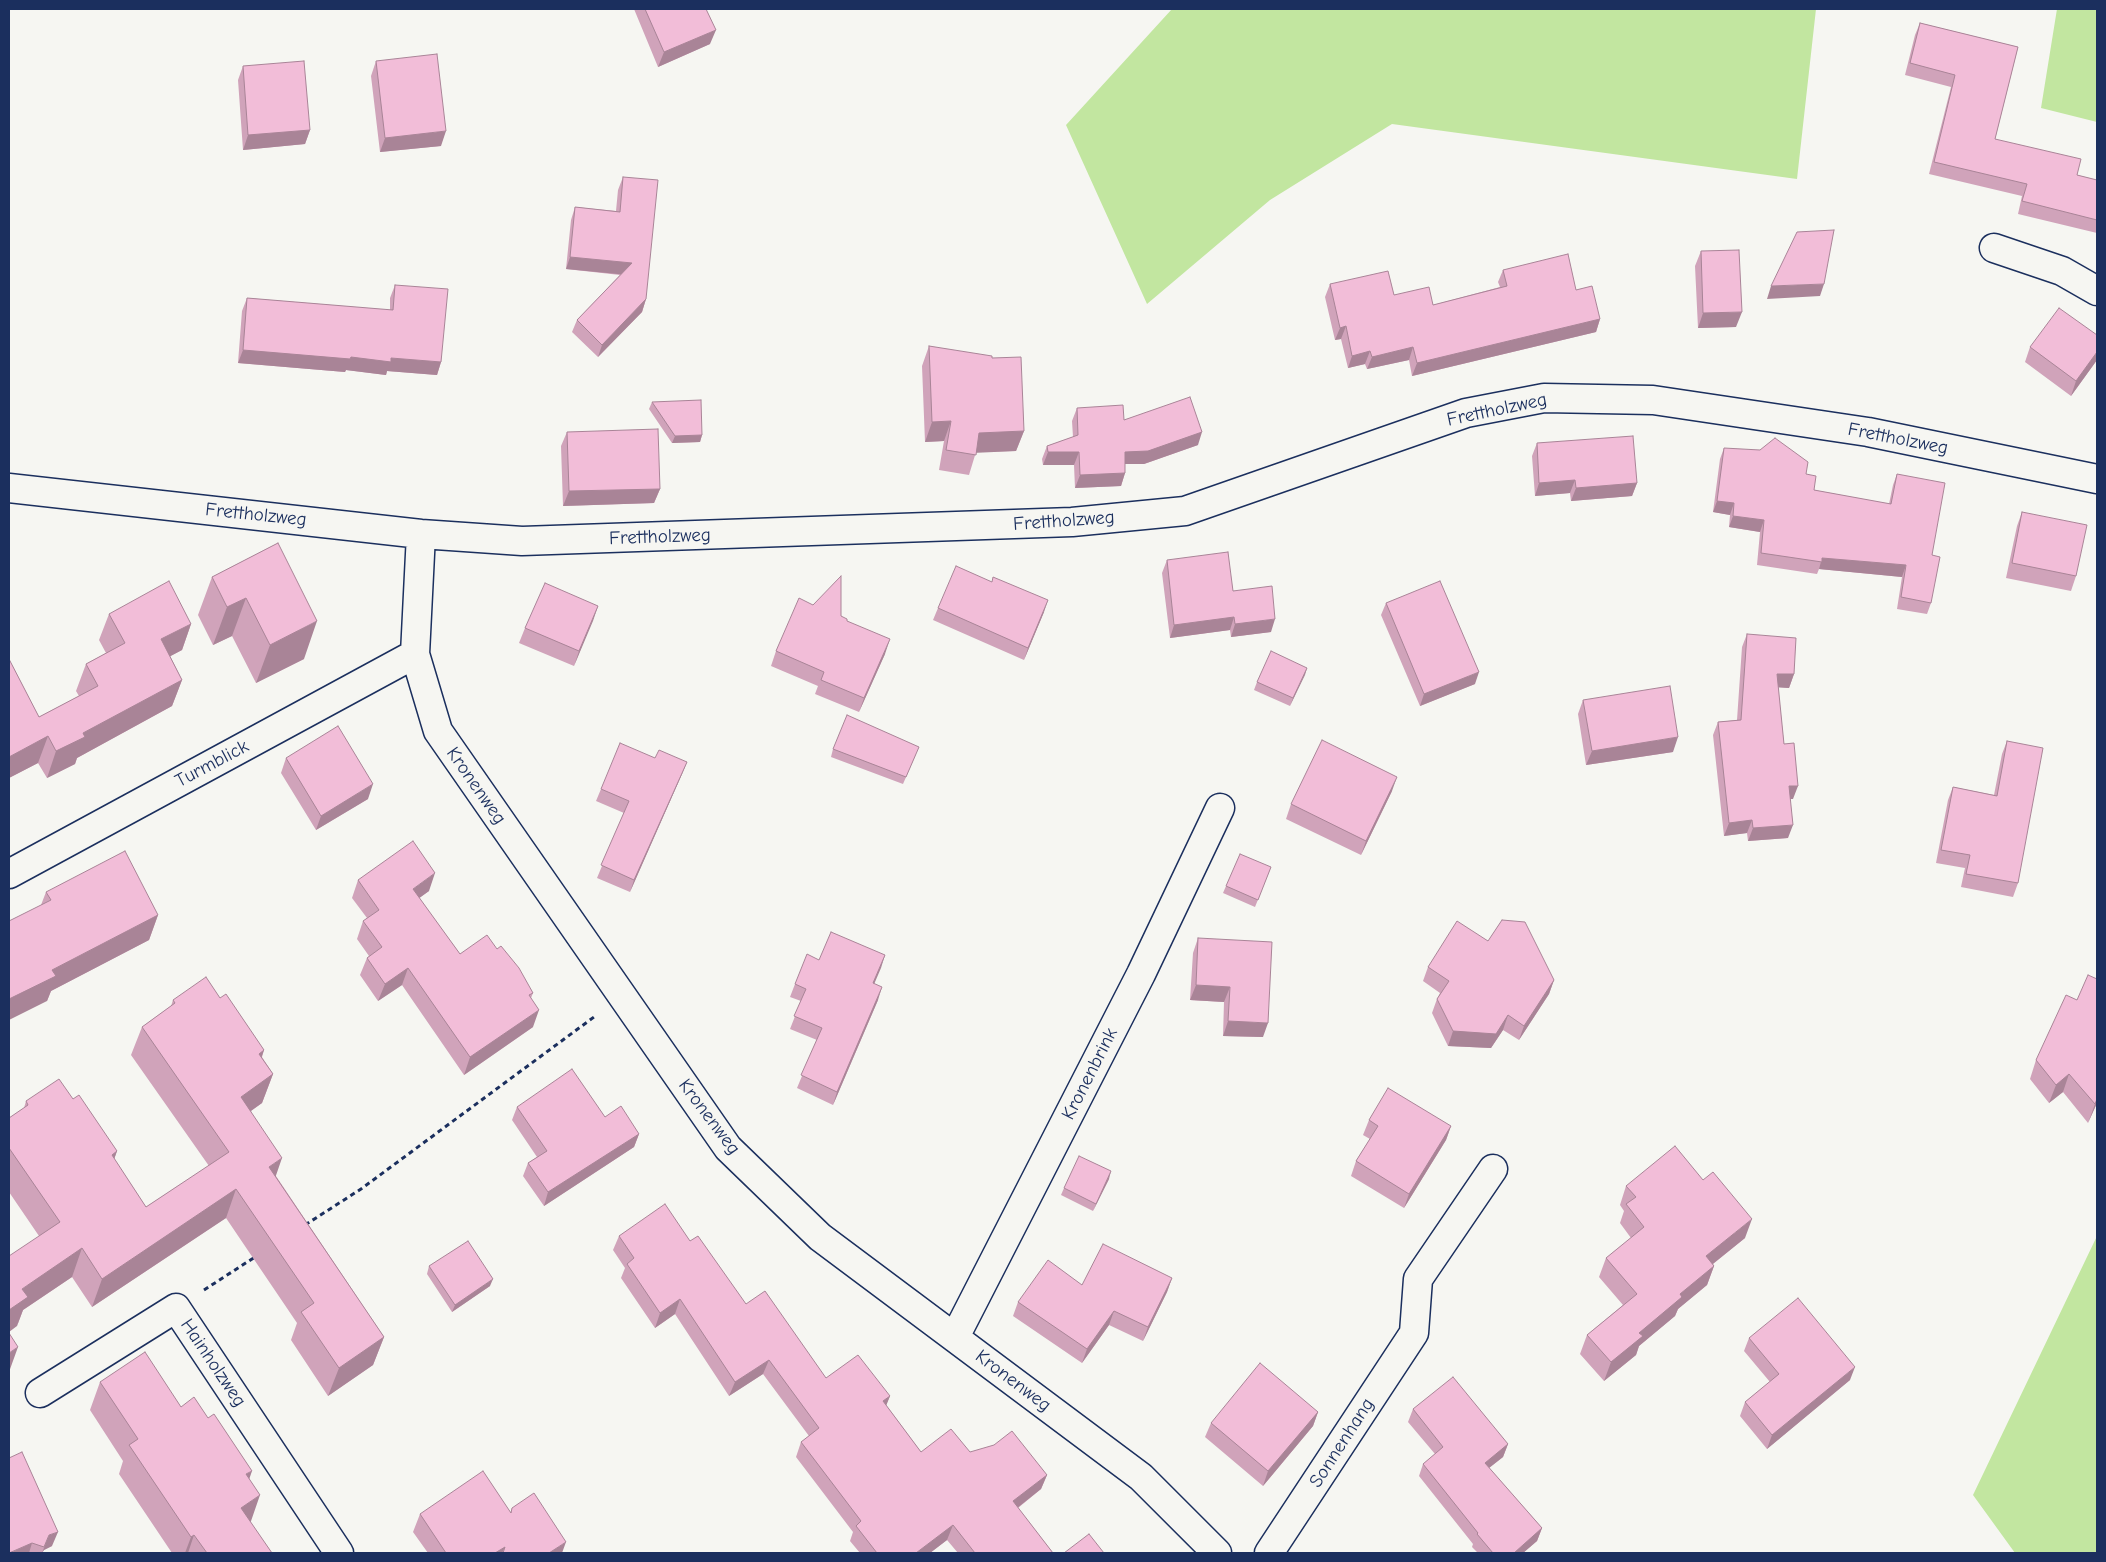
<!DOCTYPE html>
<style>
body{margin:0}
#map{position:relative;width:2106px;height:1562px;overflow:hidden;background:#f6f6f2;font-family:"Comic Neue",sans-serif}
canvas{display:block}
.frame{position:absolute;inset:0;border:10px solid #1b2f5e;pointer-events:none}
</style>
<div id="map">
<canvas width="2106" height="1562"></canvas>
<div class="frame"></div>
</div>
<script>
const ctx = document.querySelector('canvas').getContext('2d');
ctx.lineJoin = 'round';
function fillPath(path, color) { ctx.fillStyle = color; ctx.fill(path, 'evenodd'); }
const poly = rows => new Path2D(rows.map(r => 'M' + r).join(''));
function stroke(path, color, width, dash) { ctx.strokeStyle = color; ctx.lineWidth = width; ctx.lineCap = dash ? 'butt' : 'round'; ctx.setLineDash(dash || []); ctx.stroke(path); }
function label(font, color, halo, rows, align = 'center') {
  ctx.font = font + ' "Comic Neue",sans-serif'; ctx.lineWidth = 4.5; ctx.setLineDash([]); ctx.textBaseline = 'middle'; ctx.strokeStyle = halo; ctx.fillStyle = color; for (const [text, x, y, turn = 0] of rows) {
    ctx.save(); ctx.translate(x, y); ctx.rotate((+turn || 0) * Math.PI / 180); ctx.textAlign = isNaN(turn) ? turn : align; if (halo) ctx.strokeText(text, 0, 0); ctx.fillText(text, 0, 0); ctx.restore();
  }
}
const green = poly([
 [1172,9,1816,9,1797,179,1392,124,1270,200,1147,304,1066,125],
 [2057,9,2097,9,2097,122,2041,108],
 [2097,1236,2097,1553,2015,1553,1973,1495]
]);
const path = poly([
 [305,1225,361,1189,594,1017],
 [204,1290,255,1257]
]);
const minor = poly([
 [1994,248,2062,271,2097,291],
 [9,488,421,534,522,541,1072,522,1185,511,1466,413,1544,398,1653,400,1868,432,2097,479],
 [421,534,415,654,438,731,728,1148,820,1237,1141,1477,1217,1553],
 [9,874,415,654],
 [955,1337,1141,974,1220,808],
 [40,1393,176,1308,339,1553],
 [1269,1553,1414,1333,1418,1279,1493,1169]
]);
const wall = poly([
 [634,9,706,9,710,44,658,67],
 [1920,23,2018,47,1995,139,2077,175,2097,180,2097,233,2018,214,2022,196,1929,174,1951,87,1905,75,1915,35],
 [376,61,441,146,380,152,371,76],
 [243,66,310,130,305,144,243,150,238,80],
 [623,177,646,299,642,312,598,357,572,332,577,320,620,275,566,269,571,220,575,207,616,211,618,190],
 [1701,251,1736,327,1698,328,1695,266],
 [1503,270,1576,290,1600,319,1596,332,1412,376,1409,360,1367,369,1365,364,1348,368,1341,339,1335,340,1325,297,1330,284,1394,295,1433,305,1500,287,1498,282],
 [395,285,441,362,437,375,387,371,386,375,346,370,345,372,238,363,242,311,247,298,390,310,390,298],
 [2097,335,2097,360,2071,396,2025,362,2030,347],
 [929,346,992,358,1024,431,1016,451,976,452,969,475,939,470,944,441,925,442,922,366],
 [652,402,702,435,700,442,672,443,649,409],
 [1077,408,1124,420,1198,445,1144,464,1125,464,1125,473,1121,486,1075,488,1074,465,1043,465,1042,459,1047,446,1073,437,1072,421],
 [567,432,660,489,654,503,563,506,561,446],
 [1537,443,1637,483,1632,496,1571,501,1570,493,1535,496,1532,456],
 [1724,448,1806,474,1814,490,1889,504,1893,485,1897,474,1932,555,1931,603,1927,614,1897,609,1902,577,1819,569,1817,574,1757,565,1760,532,1729,527,1730,515,1713,512,1720,459],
 [2022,512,2076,576,2071,591,2006,578,2017,526],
 [278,543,304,659,256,683,232,636,213,645,198,615,212,577],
 [1167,560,1233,591,1271,632,1231,637,1230,630,1170,638,1162,573],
 [1386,603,1475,684,1420,706,1381,615],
 [598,606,574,666,519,643,525,628],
 [938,608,1044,612,1024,660,933,620],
 [109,614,191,624,182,650,170,656,182,680,172,706,77,758,75,764,47,778,38,763,9,778,9,659,39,717,79,696,76,691,86,664,106,653,99,640],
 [841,616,885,654,859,712,815,694,818,686,771,666,776,651],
 [1747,634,1794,674,1789,688,1778,687,1784,744,1793,799,1790,799,1788,838,1748,841,1747,833,1724,836,1713,735,1718,722,1737,720,1742,647],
 [1307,668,1290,706,1254,690,1257,682],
 [1583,700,1673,752,1586,765,1578,714],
 [2007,741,2018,883,2013,897,1961,887,1965,868,1936,863,1948,800,1953,787,1994,795,2002,754],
 [833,749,916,754,903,784,831,757],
 [286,758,368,799,316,830,281,773],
 [655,758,687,762,682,774,630,892,597,878,624,813,596,801,601,789],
 [1392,791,1361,855,1286,819,1291,804],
 [1271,867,1255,907,1223,893,1226,886],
 [358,880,429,891,419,898,460,954,497,949,533,993,531,998,533,1027,464,1075,402,985,378,1001,360,975,367,958,369,956,357,939,363,921,367,918,352,898],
 [46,892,158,915,149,940,51,991,47,1001,41,905],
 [1198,938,1263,1037,1223,1036,1224,1002,1190,1000,1193,953],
 [1488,941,1554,980,1549,994,1519,1040,1503,1030,1491,1048,1448,1046,1432,1013,1437,999,1440,993,1423,981,1428,967],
 [885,955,874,983,878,1000,833,1105,797,1088,817,1040,790,1029,801,1001,790,997,795,984,819,960],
 [220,998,264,1050,262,1057,273,1074,262,1103,251,1111,276,1176,384,1337,373,1365,328,1396,291,1340,297,1323,226,1218,92,1307,72,1277,23,1310,17,1326,39,1236,9,1192,9,1118,24,1108,26,1101,73,1099,117,1151,114,1159,146,1207,209,1166,131,1055,142,1027,171,1006,173,1000],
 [2077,1000,2097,1103,2088,1123,2063,1092,2049,1103,2030,1079,2036,1060],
 [517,1107,605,1117,639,1134,634,1147,544,1206,523,1176,528,1163,537,1157,512,1120],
 [1369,1120,1451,1126,1446,1140,1404,1208,1351,1176,1356,1161,1370,1139,1363,1135],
 [1109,1179,1093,1211,1061,1195,1064,1188],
 [1626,1186,1745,1238,1713,1264,1714,1266,1707,1285,1678,1309,1675,1316,1639,1346,1636,1355,1604,1381,1580,1354,1587,1335,1623,1305,1599,1277,1606,1258,1631,1238,1620,1223,1624,1211,1620,1205],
 [619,1236,690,1241,746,1304,826,1378,890,1396,886,1405,921,1452,970,1452,1047,1475,1041,1489,1018,1508,1053,1553,958,1553,947,1540,930,1553,860,1553,850,1541,853,1532,796,1457,801,1442,809,1436,763,1374,729,1396,675,1314,655,1328,621,1278,625,1268,613,1250],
 [429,1266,490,1286,452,1312,427,1274],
 [1172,1278,1167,1292,1143,1341,1109,1325,1082,1363,1013,1316,1018,1302,1082,1285],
 [1749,1338,1850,1380,1767,1449,1740,1416,1745,1402,1770,1382,1744,1351],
 [100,1382,181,1407,249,1479,250,1522,272,1553,172,1553,119,1474,123,1461,90,1410],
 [1413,1409,1508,1444,1503,1457,1489,1468,1542,1528,1537,1541,1523,1553,1478,1553,1472,1547,1473,1544,1419,1476,1423,1464,1435,1454,1408,1422],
 [1318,1412,1313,1426,1263,1486,1205,1437,1211,1423],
 [9,1458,52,1546,44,1550,42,1553,9,1553],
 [512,1508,562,1553,428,1553,413,1532,420,1514,511,1512]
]);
const shadedWall = poly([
 [716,30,710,44,658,67,664,52],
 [310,130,305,144,243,150,248,135],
 [446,131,441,146,380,152,385,138],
 [570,257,632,263,628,275,566,269],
 [1824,284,1820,296,1767,299,1771,286],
 [646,299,642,312,598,357,602,345],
 [1742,312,1736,327,1698,328,1703,313],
 [1600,319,1596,332,1412,376,1417,363],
 [1346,326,1341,339,1335,340,1340,328],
 [1413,347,1409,360,1367,369,1372,357],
 [243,350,351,357,391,358,441,362,437,375,387,371,386,375,346,370,345,372,238,363],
 [1370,351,1365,364,1348,368,1352,356],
 [2097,352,2097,360,2071,396,2076,381],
 [951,421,944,441,925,442,932,422],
 [1024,431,1016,451,972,453,979,433],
 [1202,432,1198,445,1144,464,1120,464,1125,452],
 [702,435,700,442,672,443,675,436],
 [1048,452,1079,452,1074,465,1043,465],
 [1125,473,1121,486,1075,488,1080,475],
 [1575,480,1570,493,1535,496,1539,483],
 [1637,483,1632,496,1571,501,1576,488],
 [660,489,654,503,563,506,569,491],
 [1717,501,1734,503,1730,515,1713,512],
 [1733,516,1764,520,1760,532,1729,527],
 [1822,558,1906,565,1902,577,1819,569],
 [246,598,232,636,213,645,227,607],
 [1048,600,1044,612,1024,660,1028,648],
 [598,606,593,621,574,666,579,651],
 [1234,617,1230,630,1170,638,1174,625],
 [1275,619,1271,632,1231,637,1235,624],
 [317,621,304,659,256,683,270,645],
 [191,624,182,650,152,666,161,639],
 [890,639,885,654,859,712,864,698],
 [1307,668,1305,675,1290,706,1293,698],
 [1479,672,1475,684,1420,706,1424,694],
 [1777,674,1794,674,1789,688,1772,687],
 [182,680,172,706,77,758,75,764,47,778,56,751,83,733],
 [48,736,38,763,9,778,9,757],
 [1678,737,1673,752,1586,765,1592,751],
 [687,762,682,774,630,892,634,880],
 [1397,777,1392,791,1361,855,1366,841],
 [373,784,368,799,316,830,321,816],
 [1789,786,1798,786,1793,799,1784,799],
 [1752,820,1747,833,1724,836,1729,823],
 [1793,825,1788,838,1748,841,1753,828],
 [435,873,429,891,407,907,413,889],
 [158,915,149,940,51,991,47,1001,9,1020,9,999,52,970],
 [885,955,881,968,869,996,873,983],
 [408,968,402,985,378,1001,385,984],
 [1554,980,1549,994,1519,1040,1524,1026],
 [1196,985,1230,987,1224,1002,1190,1000],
 [882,987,878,1000,833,1105,837,1092],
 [539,1010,533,1027,464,1075,470,1057],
 [1508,1015,1503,1030,1491,1048,1448,1046,1453,1031],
 [1228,1021,1268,1023,1263,1037,1223,1036],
 [264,1050,254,1079,259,1054],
 [273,1074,262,1103,231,1125,241,1097],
 [2069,1074,2063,1092,2049,1103,2056,1085],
 [2097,1099,2097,1103,2088,1123,2095,1104],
 [1451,1126,1446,1140,1404,1208,1409,1194],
 [639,1134,634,1147,544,1206,548,1192],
 [117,1151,107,1180,112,1155],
 [282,1158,272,1187,269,1167],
 [1111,1171,1109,1179,1093,1211,1096,1204],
 [236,1189,226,1218,92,1307,102,1279],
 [1752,1219,1745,1238,1699,1275,1706,1256],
 [82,1248,72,1277,23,1310,17,1326,9,1332,9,1310,22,1289],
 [1714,1266,1707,1285,1678,1309,1675,1316,1639,1346,1636,1355,1604,1381,1611,1362,1639,1333,1680,1294],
 [1172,1278,1167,1292,1143,1341,1148,1327],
 [493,1279,490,1286,452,1312,455,1305],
 [680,1299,675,1314,655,1328,660,1313],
 [1114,1311,1109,1325,1082,1363,1087,1349],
 [384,1337,373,1365,328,1396,339,1368],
 [18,1347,9,1372,9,1353],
 [769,1360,763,1374,729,1396,735,1382],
 [1855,1367,1850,1380,1767,1449,1772,1435],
 [890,1396,884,1411,883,1401],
 [1318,1412,1313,1426,1263,1486,1268,1471],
 [1508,1444,1503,1457,1480,1475,1485,1463],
 [252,1471,242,1500,246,1474],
 [1047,1475,1041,1489,1007,1516,1013,1501],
 [260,1495,250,1524,241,1508],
 [953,1525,947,1540,930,1553,916,1553],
 [1542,1528,1537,1541,1523,1553,1514,1553],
 [58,1532,52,1546,44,1550,42,1553,49,1535],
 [194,1535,188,1553,185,1553,191,1537],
 [566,1542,562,1553,549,1553],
 [32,1543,29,1553,10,1553],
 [505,1547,502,1553,495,1553]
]);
const building = poly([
 [645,9,706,9,716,30,664,52,645,9],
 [1920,23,2018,47,1995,139,2081,159,2077,175,2097,180,2097,220,2022,201,2027,184,1934,162,1955,75,1910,63,1920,23],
 [437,54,446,131,385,138,376,61,437,54],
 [304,61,310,130,248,135,243,66,304,61],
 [623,177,658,180,646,299,602,345,577,320,632,263,570,257,575,207,620,212,623,177],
 [1834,230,1824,284,1771,286,1797,232,1834,230],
 [1739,250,1742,312,1703,313,1701,251,1739,250],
 [1568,254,1576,290,1592,286,1600,319,1417,363,1413,347,1372,357,1370,351,1352,356,1346,326,1340,328,1330,284,1388,271,1394,295,1429,287,1433,305,1507,286,1503,270,1568,254],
 [395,285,448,289,441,362,391,358,391,362,351,357,350,359,243,350,247,298,393,310,395,285],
 [2059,308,2097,335,2097,352,2076,381,2030,347,2059,308],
 [929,346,992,356,992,358,1021,357,1024,431,979,433,976,455,946,450,951,421,932,422,929,346],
 [1190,397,1202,432,1148,451,1125,452,1125,473,1080,475,1079,452,1048,452,1047,446,1078,435,1077,408,1123,405,1124,420,1190,397],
 [701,400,702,435,675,436,652,402,701,400],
 [658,429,660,489,569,491,567,432,658,429],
 [1633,436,1637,483,1576,488,1575,480,1539,483,1537,443,1633,436],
 [1775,438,1808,462,1806,474,1816,476,1814,490,1891,504,1897,474,1945,483,1932,555,1940,557,1931,603,1901,597,1906,565,1822,558,1822,562,1761,553,1764,520,1733,516,1734,503,1717,501,1724,448,1760,450,1775,438],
 [2022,512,2087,525,2076,576,2012,563,2022,512],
 [278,543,317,621,270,645,246,598,227,607,212,577,278,543],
 [1228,552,1233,591,1272,586,1275,619,1235,624,1234,617,1174,625,1167,560,1228,552],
 [956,566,992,582,993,577,1048,600,1028,648,938,608,956,566],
 [841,576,841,616,847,619,847,621,890,639,864,698,821,680,824,672,776,651,799,598,813,605,841,576],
 [169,581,191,624,161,639,182,680,83,733,85,737,56,751,48,736,9,757,9,659,39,717,98,686,86,664,125,643,109,614,169,581],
 [1440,581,1479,672,1424,694,1386,603,1440,581],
 [545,583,598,606,579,651,525,628,545,583],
 [1747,634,1796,638,1794,674,1777,674,1784,744,1794,743,1798,786,1789,786,1793,825,1753,828,1752,820,1729,823,1718,722,1741,720,1747,634],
 [1271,651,1307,668,1293,698,1257,682,1271,651],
 [1670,686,1678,737,1592,751,1583,700,1670,686],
 [847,715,919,747,906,777,833,749,847,715],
 [338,726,373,784,321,816,286,758,338,726],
 [1322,740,1397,777,1366,841,1291,804,1322,740],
 [2007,741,2043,748,2018,883,1966,874,1970,855,1941,850,1953,787,1997,796,2007,741],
 [620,743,655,758,659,750,687,762,634,880,601,865,629,801,601,789,620,743],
 [413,841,435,873,413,889,460,954,487,935,497,949,501,946,519,968,533,993,529,995,539,1010,470,1057,408,968,385,984,367,958,382,947,363,921,379,910,358,880,413,841],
 [125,851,158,915,52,970,56,976,9,999,9,921,51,900,46,892,125,851],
 [1240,854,1271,867,1258,900,1226,886,1240,854],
 [1502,920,1525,922,1554,980,1524,1026,1508,1015,1496,1034,1453,1031,1437,999,1449,981,1428,967,1457,921,1488,941,1502,920],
 [831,932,885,955,873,983,882,987,837,1092,801,1075,822,1028,794,1016,806,989,795,984,807,954,819,960,831,932],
 [1198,938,1272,942,1268,1023,1228,1021,1230,987,1196,985,1198,938],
 [2088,975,2097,979,2097,1099,2095,1104,2069,1074,2056,1085,2036,1060,2066,995,2077,1000,2088,975],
 [206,977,220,998,226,994,264,1050,259,1054,273,1074,241,1097,282,1158,269,1167,384,1337,339,1368,301,1312,314,1303,236,1189,102,1279,82,1248,22,1289,28,1297,9,1310,9,1256,60,1222,9,1148,9,1118,28,1105,26,1101,59,1079,73,1099,79,1095,117,1151,112,1155,146,1207,229,1152,142,1027,175,1003,173,1000,206,977],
 [572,1069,605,1117,621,1106,639,1134,548,1192,528,1163,547,1151,517,1107,572,1069],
 [1388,1088,1451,1126,1409,1194,1356,1161,1378,1126,1369,1120,1388,1088],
 [1675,1146,1703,1180,1713,1172,1752,1219,1706,1256,1714,1266,1680,1294,1682,1297,1639,1333,1643,1336,1611,1362,1587,1335,1637,1294,1606,1258,1644,1227,1626,1204,1636,1197,1626,1186,1675,1146],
 [1079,1156,1111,1171,1096,1204,1064,1188,1079,1156],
 [665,1204,690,1241,698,1236,746,1304,765,1291,826,1378,858,1355,890,1396,883,1401,921,1452,951,1429,970,1452,994,1445,1012,1431,1047,1475,1013,1501,1053,1553,975,1553,953,1525,916,1553,877,1553,856,1526,861,1521,801,1442,819,1428,769,1360,735,1382,680,1299,660,1313,627,1264,634,1258,619,1236,665,1204],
 [468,1241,493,1279,455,1305,429,1266,468,1241],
 [1103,1244,1172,1278,1148,1327,1114,1311,1087,1349,1018,1302,1048,1260,1082,1285,1103,1244],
 [1798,1298,1855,1367,1772,1435,1745,1402,1779,1374,1749,1338,1798,1298],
 [9,1333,18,1347,9,1353,9,1333],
 [145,1352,181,1407,194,1397,208,1418,214,1414,252,1471,246,1474,260,1495,241,1508,272,1553,207,1553,194,1535,191,1537,129,1445,138,1439,100,1382,145,1352],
 [1260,1363,1318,1412,1268,1471,1211,1423,1260,1363],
 [1453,1377,1508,1444,1485,1463,1542,1528,1514,1553,1493,1553,1477,1534,1478,1533,1423,1464,1443,1447,1413,1409,1453,1377],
 [22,1452,58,1532,49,1535,44,1547,32,1543,9,1553,9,1458,22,1452],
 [483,1471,511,1513,512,1508,534,1493,566,1542,549,1553,503,1553,505,1547,495,1553,446,1553,420,1514,483,1471],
 [1089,1534,1104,1553,1064,1553,1089,1534]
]);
const streetNames = [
 ["Frettholzweg",1497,410,-12],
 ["Frettholzweg",1898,439,11],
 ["Frettholzweg",256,515,6],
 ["Frettholzweg",1064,521,-4],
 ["Frettholzweg",660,537,-2],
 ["Turmblick",212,764,-28],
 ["Kronenweg",476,786,55],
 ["Kronenbrink",1090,1074,-63],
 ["Kronenweg",709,1117,53],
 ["Hainholzweg",213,1363,56],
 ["Kronenweg",1013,1381,37],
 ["Sonnenhang",1342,1443,-57]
];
fillPath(green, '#c2e6a0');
stroke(minor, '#1b2f5e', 31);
stroke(path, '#1b2f5e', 3, [5, 4]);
stroke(minor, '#f6f6f2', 28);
fillPath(wall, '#d0a3ba');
fillPath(shadedWall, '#a98497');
fillPath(building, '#f2bdd8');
stroke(building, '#a98497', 1);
label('19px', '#1b2f5e', '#f6f6f2', streetNames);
</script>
